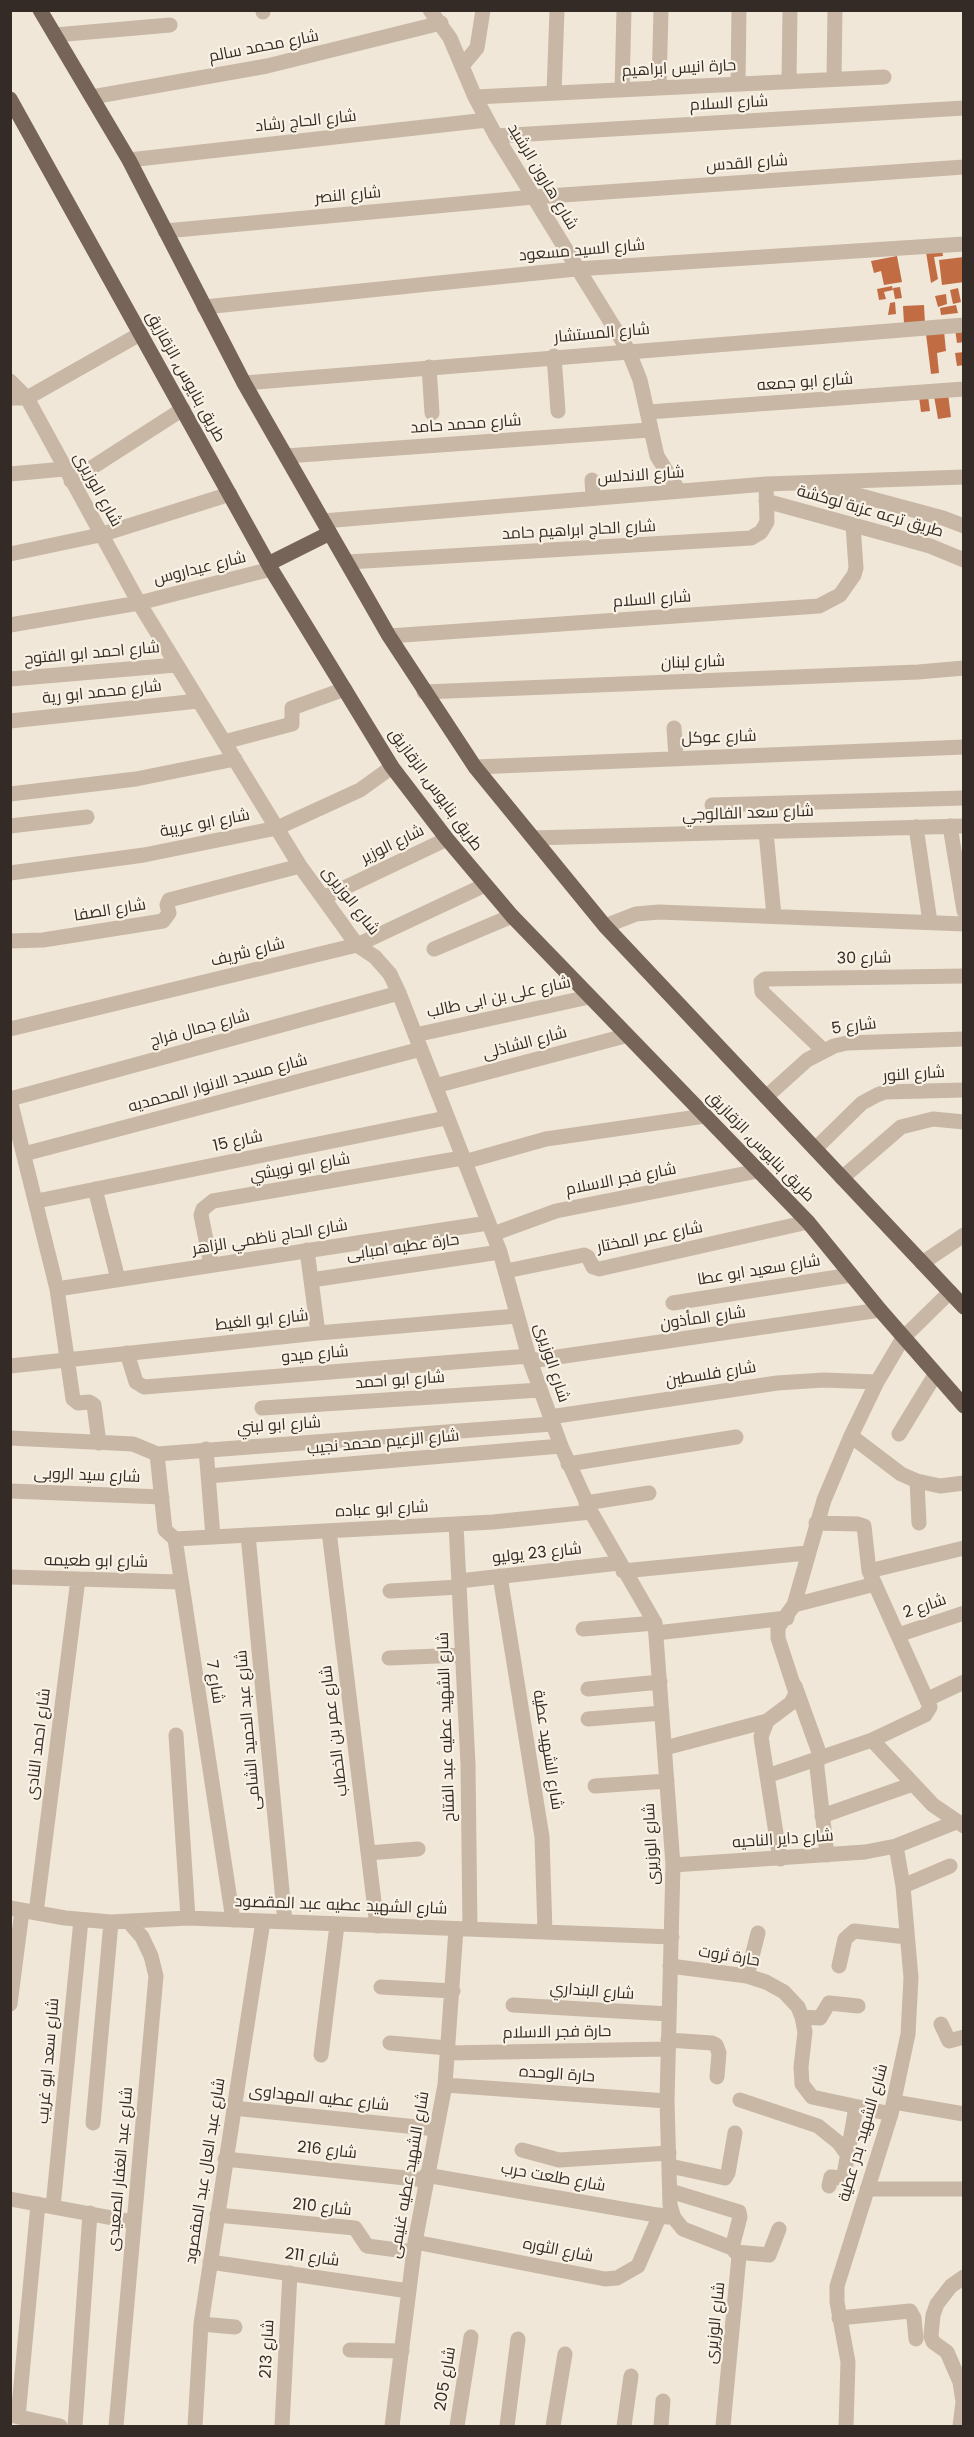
<!DOCTYPE html>
<meta charset="utf-8">
<style>
body{margin:0}
#map{position:relative;width:974px;height:2437px;overflow:hidden;background:#f0e7d8;font-family:Poppins,sans-serif}
canvas{display:block}
.frame{position:absolute;inset:0;border:12px solid #342b26;pointer-events:none}
</style>
<div id="map">
<canvas width="974" height="2437"></canvas>
<div class="frame"></div>
</div>
<script>
const ctx = document.querySelector('canvas').getContext('2d');
ctx.lineJoin = 'round';
function fillPath(path, color) { ctx.fillStyle = color; ctx.fill(path, 'evenodd'); }
const poly = rows => new Path2D(rows.map(r => 'M' + r).join(''));
function stroke(path, color, width, dash) { ctx.strokeStyle = color; ctx.lineWidth = width; ctx.lineCap = dash ? 'butt' : 'round'; ctx.setLineDash(dash || []); ctx.stroke(path); }
function label(font, color, halo, rows, align = 'center') {
  ctx.font = font + ' Poppins,Cairo,sans-serif'; ctx.lineWidth = 4.5; ctx.setLineDash([]); ctx.textBaseline = 'middle'; ctx.strokeStyle = halo; ctx.fillStyle = color; for (const [text, x, y, turn = 0] of rows) {
    ctx.save(); ctx.translate(x, y); ctx.rotate((+turn || 0) * Math.PI / 180); ctx.textAlign = isNaN(turn) ? turn : align; if (halo) ctx.strokeText(text, 0, 0); ctx.fillText(text, 0, 0); ctx.restore();
  }
}
const building = poly([
 [942,249,943,256,934,257,938,279,931,283,926,252],
 [897,256,902,282,884,285,881,271,874,273,871,261],
 [964,257,964,282,942,285,939,260],
 [892,286,893,290,884,292,886,299,879,300,877,289],
 [900,287,902,298,895,299,893,288],
 [958,288,961,302,953,304,950,290],
 [946,294,947,304,938,307,935,296],
 [895,302,896,314,888,315,890,303],
 [924,305,925,323,904,324,903,306],
 [956,305,958,313,941,315,940,308],
 [964,328,964,342,957,343,955,329],
 [944,331,946,351,937,353,939,373,931,374,926,334],
 [964,352,964,365,957,366,955,353],
 [948,394,951,417,938,419,934,396],
 [928,396,930,411,921,412,919,397]
]);
const minor = poly([
 [430,10,450,38,475,97,496,136,628,350,640,380,657,456,679,491],
 [263,12,263,10],
 [55,35,170,25],
 [462,66,477,48,483,10],
 [834,79,835,10],
 [789,82,790,10],
 [738,84,739,10],
 [659,88,661,10],
 [622,90,624,10],
 [554,93,557,10],
 [92,97,267,66,441,23],
 [475,97,884,77],
 [496,136,964,108],
 [129,160,487,120],
 [165,231,534,197,964,167],
 [204,307,576,269,964,244],
 [554,356,558,411],
 [429,367,432,413],
 [10,381,27,398,139,603,300,866,357,945,375,957,390,974,399,993,500,1252,530,1361,561,1446,591,1512,655,1623,673,1865,667,2101,670,2205,674,2218,683,2229,732,2248,739,2256,723,2426],
 [244,383,964,325],
 [10,398,27,398,140,334],
 [648,412,964,389],
 [286,456,649,430],
 [10,474,64,469],
 [592,480,593,497],
 [71,481,183,409],
 [824,486,943,518,964,526],
 [766,501,930,546,964,560],
 [323,521,766,484,964,477],
 [10,554,100,535,230,494],
 [348,562,751,538,761,532,767,522,766,484],
 [10,625,139,603,271,569],
 [389,636,819,606,840,595,854,575,856,568,853,525],
 [10,679,176,665],
 [424,692,918,672,964,668],
 [10,721,198,701],
 [674,728,676,758],
 [224,742,292,724,292,708,345,689],
 [475,767,964,747],
 [10,794,136,779,235,759],
 [712,805,964,798],
 [10,826,87,817],
 [950,826,964,911],
 [916,827,930,922],
 [766,832,774,916],
 [533,838,964,826],
 [10,873,144,855,277,828,360,790,392,767],
 [323,898,447,839],
 [605,926,636,914,659,912,964,924],
 [10,941,43,940,163,921,169,913,167,905,169,900,300,866],
 [434,949,512,916],
 [10,1029,357,945,485,885],
 [415,1035,589,997],
 [823,1050,762,992,761,982,765,979,964,976],
 [435,1086,625,1036],
 [766,1097,807,1060,834,1046,847,1043,964,1039],
 [10,1099,399,993],
 [10,1100,57,1289,73,1399,78,1403,89,1402,94,1405,99,1443],
 [815,1149,862,1103,877,1095,885,1092,964,1090],
 [24,1154,421,1049],
 [464,1162,546,1139,705,1116],
 [842,1178,901,1127,933,1119,964,1122],
 [95,1189,118,1279],
 [37,1201,446,1118],
 [493,1234,556,1211,758,1171],
 [307,1250,318,1333],
 [922,1263,964,1235],
 [211,1265,201,1215,203,1209,213,1201,462,1158],
 [506,1271,584,1255,588,1257,593,1267,599,1269,808,1222],
 [311,1280,500,1252],
 [57,1289,488,1223],
 [673,1303,851,1275],
 [127,1353,136,1382,144,1387,529,1356],
 [530,1361,880,1310],
 [10,1366,318,1333,517,1316],
 [262,1408,540,1390],
 [550,1417,777,1383,824,1380,877,1382],
 [899,1434,935,1375],
 [851,1436,901,1474,917,1481,940,1486,964,1483],
 [10,1438,133,1444,157,1454,552,1424],
 [206,1449,213,1537],
 [157,1454,165,1530,175,1539,233,1920],
 [568,1464,736,1437],
 [208,1476,561,1446],
 [917,1481,919,1523],
 [10,1491,162,1497],
 [586,1503,649,1493],
 [456,1524,468,1764,470,1929],
 [329,1531,377,1926],
 [248,1535,285,1922],
 [175,1539,493,1522,591,1512],
 [623,1571,807,1553],
 [869,1571,964,1548],
 [500,1576,542,1837,545,1932],
 [10,1577,180,1582],
 [459,1581,619,1563],
 [390,1591,459,1587],
 [794,1605,875,1584],
 [583,1629,655,1623],
 [656,1633,787,1618],
 [898,1635,964,1613],
 [389,1658,462,1655],
 [795,1686,821,1758],
 [588,1689,660,1682],
 [928,1699,964,1682],
 [588,1719,662,1713],
 [176,1735,188,1918],
 [872,1740,933,1805,964,1826],
 [665,1748,767,1721],
 [816,1759,827,1855],
 [767,1776,872,1740,925,1715,930,1707,869,1571,864,1526,858,1524,816,1523],
 [595,1786,667,1781],
 [822,1816,913,1784],
 [368,1853,418,1849],
 [780,1859,761,1737,767,1721,791,1703,796,1693,778,1638,778,1627,794,1605,824,1500,851,1436,877,1382,903,1338,950,1292],
 [673,1865,865,1852,896,1846,956,1822],
 [903,1886,950,1866],
 [10,1908,65,1918,111,1922,188,1918,672,1937],
 [36,1913,78,1579],
 [670,1966,747,1976,766,1982,784,1992,798,2007,802,2017,805,2032,801,2067,802,2084,812,2097,891,2114],
 [839,1966,845,1939,854,1931,907,1937],
 [747,1976,758,1933],
 [381,1987,453,1991],
 [10,2004,22,1911],
 [513,2005,669,2014],
 [802,2017,820,2018,829,2003,858,2006],
 [941,2024,949,2041,964,2037],
 [668,2040,712,2043,716,2045,719,2053,717,2077],
 [390,2043,448,2048],
 [447,2053,668,2049],
 [321,2055,337,1925],
 [445,2085,667,2101],
 [740,2100,818,2126,839,2143,847,2154],
 [894,2102,964,2114],
 [233,2108,436,2129],
 [93,2123,111,1922],
 [522,2150,559,2160,669,2153],
 [225,2159,425,2180],
 [670,2166,725,2178,728,2173,735,2133],
 [426,2175,668,2217],
 [829,2186,831,2177,842,2178,844,2175,856,2107],
 [867,2189,964,2189],
 [670,2191,739,2212,740,2217,732,2248],
 [10,2199,134,2222],
 [53,2207,81,1920],
 [217,2215,355,2228,367,2246,413,2252],
 [415,2242,605,2279,617,2278,638,2266,660,2215],
 [736,2252,769,2255,779,2229],
 [210,2262,409,2291],
 [839,2318,910,2311,914,2318,916,2339],
 [201,2324,235,2327],
 [350,2350,402,2351],
 [10,2415,60,2426],
 [18,2417,38,2204],
 [75,2426,90,2213],
 [116,2426,156,1976,151,1956,142,1937,129,1922],
 [195,2426,201,2324,263,1921],
 [282,2426,290,2273],
 [392,2426,415,2242,445,2085,456,1929],
 [457,2426,471,2337],
 [507,2426,518,2339],
 [553,2426,565,2354],
 [624,2426,631,2376],
 [661,2426,663,2401],
 [846,2426,848,2362,837,2302,837,2286,891,2114,908,2034,911,1978,903,1886,896,1846],
 [960,2426,963,2402,960,2382,947,2352,933,2342,931,2336,933,2315,937,2304,951,2286,964,2277]
]);
const major = poly([
 [40,10,129,160,244,383,323,521,389,636,475,767,605,926,964,1307],
 [10,99,271,569,392,767,447,839,512,916,808,1222,880,1310,964,1406],
 [268,564,330,533]
]);
const streetNames = [
 ["شارع محمد سالم",264,47,-11],
 ["حارة انيس ابراهيم",679,69,-3],
 ["شارع السلام",729,104,-3],
 ["شارع الحاج رشاد",306,122,-6],
 ["شارع القدس",747,164,-4],
 ["شارع هارون الرشيد",542,177,59],
 ["شارع النصر",348,196,-5],
 ["شارع السيد مسعود",582,251,-5],
 ["شارع المستشار",602,334,-5],
 ["طريق بنايوس, الزقازيق",185,377,61],
 ["شارع ابو جمعه",805,383,-4],
 ["شارع محمد حامد",466,425,-4],
 ["شارع الاندلس",641,476,-4],
 ["شارع الوزيرى",97,490,61],
 ["طريق ترعه عزبة لوكشة",870,512,16],
 ["شارع الحاج ابراهيم حامد",579,531,-3],
 ["شارع عيداروس",200,569,-14],
 ["شارع السلام",652,600,-4],
 ["شارع احمد ابو الفتوح",92,654,-5],
 ["شارع لبنان",693,663,-2],
 ["شارع محمد ابو رية",102,693,-6],
 ["شارع عوكل",719,738,-2],
 ["طريق بنايوس, الزقازيق",435,790,54],
 ["شارع سعد الفالوجي",748,814,-2],
 ["شارع ابو عريبة",205,824,-11],
 ["شارع الوزير",393,845,-26],
 ["شارع الوزيرى",350,901,52],
 ["شارع الصفا",110,911,-9],
 ["شارع شريف",248,953,-14],
 ["شارع 30",864,959,-1],
 ["شارع على بن ابى طالب",499,998,-12],
 ["شارع 5",854,1027,-7],
 ["شارع جمال فراج",200,1029,-15],
 ["شارع الشاذلى",525,1044,-15],
 ["شارع النور",914,1075,-4],
 ["شارع مسجد الانوار المحمديه",218,1084,-15],
 ["شارع 15",238,1142,-12],
 ["طريق بنايوس, الزقازيق",760,1147,46],
 ["شارع ابو نويشي",300,1168,-10],
 ["شارع فجر الاسلام",621,1180,-11],
 ["شارع الحاج ناظمي الزاهر",270,1238,-9],
 ["شارع عمر المختار",650,1238,-11],
 ["حارة عطيه امبابى",403,1248,-8],
 ["شارع سعيد ابو عطا",759,1271,-9],
 ["شارع المأذون",703,1319,-8],
 ["شارع ابو الغيط",262,1321,-6],
 ["شارع ميدو",315,1355,-5],
 ["شارع الوزيرى",551,1363,72],
 ["شارع فلسطين",711,1375,-9],
 ["شارع ابو احمد",400,1381,-4],
 ["شارع ابو لبني",279,1426,-4],
 ["شارع الزعيم محمد نجيب",383,1443,-5],
 ["شارع سيد الروبى",87,1476,2],
 ["شارع ابو عباده",382,1510,-3],
 ["شارع 23 يوليو",537,1554,-6],
 ["شارع ابو طعيمه",96,1562,1],
 ["شارع 2",925,1607,-19],
 ["شارع 7",214,1682,81],
 ["شارع الشهيد عطيه عبد الفتاح",447,1727,-92],
 ["شارع عبد الحميد الشامى",249,1730,-95],
 ["شارع عمر بن الخطاب",335,1731,-97],
 ["شارع احمد النادى",39,1744,-83],
 ["شارع الشهيد عطية",547,1750,81],
 ["شارع داير الناحيه",783,1840,-4],
 ["شارع الوزيرى",652,1844,-93],
 ["شارع الشهيد عطيه عبد المقصود",341,1906,2],
 ["حارة ثروت",729,1957,9],
 ["شارع البنداري",592,1992,4],
 ["حارة فجر الاسلام",557,2033,-1],
 ["شارع سعد ابو غريب",49,2061,-85],
 ["حارة الوحده",557,2075,4],
 ["شارع عطيه المهداوى",319,2099,6],
 ["شارع الشهيد بدر عطية",864,2133,-74],
 ["شارع 216",327,2151,6],
 ["شارع عبد الغفار الصعيدى",121,2169,-85],
 ["شارع عبد العال عبد المقصود",206,2171,-81],
 ["شارع الشهيد عطيه غنيمى",410,2175,-80],
 ["شارع طلعت حرب",553,2178,10],
 ["شارع 210",322,2208,6],
 ["شارع الثوره",558,2251,11],
 ["شارع 211",312,2258,8],
 ["شارع الوزيرى",716,2323,-84],
 ["شارع 213",268,2349,-87],
 ["شارع 205",446,2379,-81]
];
fillPath(building, '#c26c44');
stroke(minor, '#c8b7a5', 15);
stroke(major, '#756457', 15);
label('16px', '#342b26', '#f8f1e4', streetNames);
</script>
